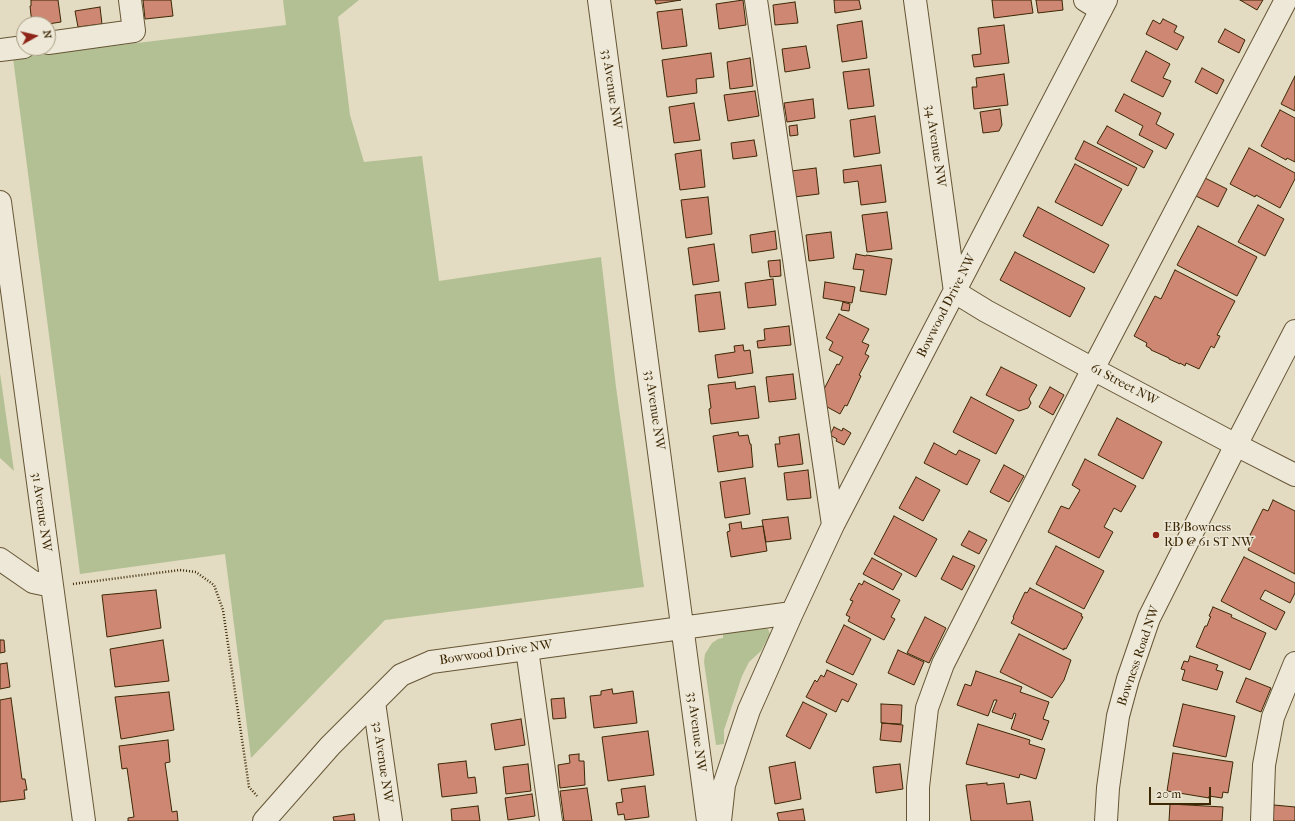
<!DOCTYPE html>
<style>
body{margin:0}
#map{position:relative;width:1295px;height:821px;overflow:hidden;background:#e3dcc2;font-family:"IM FELL French Canon",serif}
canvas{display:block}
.north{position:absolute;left:16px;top:16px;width:40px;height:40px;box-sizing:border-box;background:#ede8d7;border:1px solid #a79b83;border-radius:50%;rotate:82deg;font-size:11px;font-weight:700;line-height:16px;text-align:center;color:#3d2806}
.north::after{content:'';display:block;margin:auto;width:14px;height:18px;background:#8f2418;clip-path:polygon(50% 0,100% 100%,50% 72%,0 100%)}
.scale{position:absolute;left:1149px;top:787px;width:62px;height:18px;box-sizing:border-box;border:2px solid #3d2806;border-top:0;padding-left:5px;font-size:12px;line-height:14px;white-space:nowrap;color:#3d2806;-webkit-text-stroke:3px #ede8d7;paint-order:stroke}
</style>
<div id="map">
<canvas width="1295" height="821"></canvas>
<div class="north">N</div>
<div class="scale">20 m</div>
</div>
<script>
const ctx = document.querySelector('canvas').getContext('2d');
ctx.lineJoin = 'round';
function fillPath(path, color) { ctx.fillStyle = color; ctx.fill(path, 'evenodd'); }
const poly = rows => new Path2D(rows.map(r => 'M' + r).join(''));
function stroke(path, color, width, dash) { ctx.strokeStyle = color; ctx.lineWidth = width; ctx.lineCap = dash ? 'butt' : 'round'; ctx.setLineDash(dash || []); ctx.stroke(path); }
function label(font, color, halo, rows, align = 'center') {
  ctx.font = font + ' "IM FELL French Canon",serif'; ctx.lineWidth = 3; ctx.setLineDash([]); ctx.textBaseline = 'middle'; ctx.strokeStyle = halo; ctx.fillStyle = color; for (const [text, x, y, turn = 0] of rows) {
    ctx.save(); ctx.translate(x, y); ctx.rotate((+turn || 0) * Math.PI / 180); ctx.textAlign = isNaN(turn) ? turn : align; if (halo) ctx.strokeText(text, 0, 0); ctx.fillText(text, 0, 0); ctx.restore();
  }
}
const green = poly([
 [283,0,359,0,338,17,350,115,364,162,422,156,439,281,601,257,616,387,644,587,385,620,251,758,225,554,80,574,13,58,286,25],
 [0,373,14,471,0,458],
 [764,628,768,629,770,634,761,651,749,662,742,676,724,730,724,744,716,745,704,662,705,654,712,643,718,639,723,638,723,633]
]);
const building = poly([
 [31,0,58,0,61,22,48,24,32,24,30,6,31,6,31,0],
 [143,0,171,0,173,16,145,19,143,0],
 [655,0,681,0,656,4,655,0],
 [743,0,746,25,719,29,716,4,743,0],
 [834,0,859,0,861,9,835,13,834,0],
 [992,0,1031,0,1033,13,994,18,992,0],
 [1036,0,1062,0,1063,10,1038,13,1036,0],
 [1240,0,1263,0,1257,10,1240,0],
 [795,2,798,23,775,25,773,5,795,2],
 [100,7,102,24,78,27,75,11,100,7],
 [682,9,687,46,662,49,657,12,682,9],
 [1163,19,1177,26,1174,32,1184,37,1177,50,1146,34,1153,20,1160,24,1163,19],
 [862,21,867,58,842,62,837,25,862,21],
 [1004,25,1009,63,974,67,972,55,981,54,978,28,1004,25],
 [1225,29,1245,40,1239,53,1218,42,1225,29],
 [806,46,810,68,785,72,782,49,806,46],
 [1146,51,1170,64,1163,78,1171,81,1163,97,1131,81,1146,51],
 [711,53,714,77,696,79,697,93,667,97,662,60,711,53],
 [750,58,753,86,730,89,727,62,750,58],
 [1202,68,1224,80,1217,94,1195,82,1202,68],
 [869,69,874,106,848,109,843,72,869,69],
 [1004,74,1008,105,974,109,972,87,977,87,976,78,1004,74],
 [1295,76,1295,111,1281,104,1295,76],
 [755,91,759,116,728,121,724,95,755,91],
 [1124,94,1161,113,1156,124,1174,134,1166,149,1139,135,1143,126,1115,111,1124,94],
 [813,99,815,118,787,122,784,103,813,99],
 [694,103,700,140,674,143,669,107,694,103],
 [1000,109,1002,125,999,131,983,133,980,112,1000,109],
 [1280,110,1295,118,1295,162,1287,158,1286,160,1261,146,1280,110],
 [875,116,880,153,854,157,850,120,875,116],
 [797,125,798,135,790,136,789,126,797,125],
 [1107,126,1153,151,1144,168,1097,143,1107,126],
 [754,140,757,156,733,159,731,143,754,140],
 [1084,141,1137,168,1128,186,1075,159,1084,141],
 [1249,148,1295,173,1295,179,1280,208,1256,195,1255,197,1230,184,1249,148],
 [701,150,705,187,680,190,675,154,701,150],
 [1075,164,1122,189,1102,226,1055,202,1075,164],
 [881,165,886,202,861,205,858,181,844,183,843,170,881,165],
 [816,168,819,194,794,197,791,171,816,168],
 [1205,178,1227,189,1218,207,1196,196,1205,178],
 [708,197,712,234,686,238,681,200,708,197],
 [1258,205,1284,219,1265,256,1238,242,1258,205],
 [1038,207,1109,245,1094,273,1023,236,1038,207],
 [887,212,892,249,867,252,862,215,887,212],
 [1198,226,1257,257,1237,296,1177,265,1198,226],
 [775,231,777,249,752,253,750,235,775,231],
 [831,232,834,258,809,261,806,235,831,232],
 [714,244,719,281,693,285,688,248,714,244],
 [1015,252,1085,288,1070,317,1000,280,1015,252],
 [856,254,866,256,866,255,892,259,886,295,860,291,864,270,853,269,856,254],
 [780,260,781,276,770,277,768,261,780,260],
 [1175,270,1235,301,1217,335,1220,336,1214,348,1211,346,1199,369,1186,363,1185,366,1180,363,1180,364,1169,359,1169,358,1151,350,1151,349,1146,346,1147,343,1134,336,1155,296,1161,299,1175,270],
 [773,279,776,305,748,308,745,283,773,279],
 [825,282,855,287,852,303,823,298,825,282],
 [720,292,725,329,699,332,695,295,720,292],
 [843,302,850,304,849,311,841,310,843,302],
 [839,314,869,329,862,342,869,345,865,354,869,356,859,375,861,376,847,406,845,405,840,414,820,403,822,393,837,364,839,365,843,357,829,350,833,342,826,338,839,314],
 [789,326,791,345,758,348,757,341,765,340,764,329,789,326],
 [743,345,744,351,750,350,753,373,718,378,715,355,735,352,734,346,743,345],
 [1001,367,1037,385,1029,399,1031,403,1028,408,1019,411,986,395,1001,367],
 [793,374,796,399,769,402,766,377,793,374],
 [735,382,736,389,755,386,759,418,711,424,709,409,711,408,708,385,735,382],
 [1050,387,1064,395,1053,415,1039,407,1050,387],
 [971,397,1014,420,996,454,953,432,971,397],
 [1117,418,1162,442,1143,479,1098,455,1117,418],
 [834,427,842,431,843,428,851,433,844,445,836,441,837,439,830,435,834,427],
 [738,432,739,436,748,435,750,444,751,444,753,467,718,472,713,436,738,432],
 [799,434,803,464,778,467,775,444,780,444,779,437,799,434],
 [934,443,956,455,959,450,980,460,967,485,924,463,934,443],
 [1085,459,1136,486,1121,512,1114,508,1104,527,1113,532,1099,558,1048,532,1061,506,1069,509,1080,490,1072,485,1085,459],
 [1004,465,1024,476,1009,502,990,492,1004,465],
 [808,470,811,498,787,500,784,473,808,470],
 [916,477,940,490,923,521,899,508,916,477],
 [745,478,750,514,725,518,720,482,745,478],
 [1273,500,1295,511,1295,574,1248,550,1254,538,1250,535,1263,509,1268,511,1273,500],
 [894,516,937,539,916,577,874,554,894,516],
 [788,517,791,539,766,542,762,520,788,517],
 [741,522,742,529,763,526,767,551,731,557,727,532,730,531,729,524,741,522],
 [969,531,987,540,979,554,961,545,969,531],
 [1056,546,1104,571,1084,609,1036,584,1056,546],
 [953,556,975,566,962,590,941,579,953,556],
 [1244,557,1295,583,1295,593,1290,603,1265,590,1260,599,1285,612,1276,630,1221,601,1244,557],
 [872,558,902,574,893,590,863,574,872,558],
 [864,581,900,600,891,617,895,619,884,640,848,621,850,617,846,615,853,601,850,600,859,583,862,585,864,581],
 [1030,588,1082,614,1081,616,1083,617,1066,649,1064,648,1064,650,1011,623,1014,618,1013,617,1025,592,1027,593,1030,588],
 [156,590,161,628,107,637,102,595,156,590],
 [1213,607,1232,615,1231,617,1266,633,1250,670,1196,647,1205,626,1207,626,1210,618,1211,617,1209,616,1213,607],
 [925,617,946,628,929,663,907,653,925,617],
 [844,625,871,639,853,675,826,662,844,625],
 [1019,634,1071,660,1064,680,1052,698,1000,672,1019,634],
 [0,640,4,640,5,652,0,653,0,640],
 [163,640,169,681,115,687,110,649,163,640],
 [898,650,924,662,914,685,888,673,898,650],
 [1190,656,1218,665,1216,670,1223,672,1217,690,1182,680,1185,670,1181,669,1184,661,1188,662,1190,656],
 [7,663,10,687,0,689,0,664,7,663],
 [827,670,857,684,848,702,842,699,836,712,806,697,815,680,817,682,821,675,824,677,827,670],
 [976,671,1022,687,1020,692,1049,702,1043,719,1049,721,1042,740,1011,729,1016,714,1014,713,1012,719,992,712,997,700,994,700,988,716,957,705,965,684,971,686,976,671],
 [1246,678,1271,688,1261,712,1236,702,1246,678],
 [612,689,613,694,633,691,637,723,594,728,590,696,601,695,601,691,612,689],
 [169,692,174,730,121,739,115,697,169,692],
 [11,698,22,779,25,779,27,790,24,790,25,799,0,802,0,700,11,698],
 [564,698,566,718,553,719,551,699,564,698],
 [803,702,827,714,810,749,786,736,803,702],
 [881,704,902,705,901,724,881,723,881,704],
 [1183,704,1235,716,1226,757,1173,746,1183,704],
 [521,719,525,745,495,750,491,724,521,719],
 [882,723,903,725,901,742,880,740,882,723],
 [978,724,1030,740,1029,744,1045,749,1036,779,1020,774,1019,778,966,764,978,724],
 [648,731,654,775,608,781,602,737,648,731],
 [168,740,170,762,165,763,172,812,177,811,178,821,128,821,128,818,134,817,127,768,122,769,119,746,168,740],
 [1173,753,1233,762,1228,793,1223,792,1222,798,1209,796,1209,798,1167,791,1173,753],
 [579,754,579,761,584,761,585,785,560,788,558,765,570,763,569,755,579,754],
 [466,761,468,778,475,777,477,793,442,797,438,764,466,761],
 [795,762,801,799,775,804,769,767,795,762],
 [528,764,531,791,506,794,503,767,528,764],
 [900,764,903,789,876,793,873,767,900,764],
 [987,783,987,785,1004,783,1007,804,1030,801,1033,821,971,821,966,785,987,783],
 [645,786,649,817,625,820,624,814,618,815,616,803,623,802,621,789,645,786],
 [587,788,592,821,564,821,560,791,587,788],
 [532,794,535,816,508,820,505,798,532,794],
 [1170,804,1223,807,1222,821,1169,821,1170,804],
 [1274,805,1295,807,1295,821,1272,821,1274,805],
 [478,806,480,821,452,821,451,809,478,806],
 [803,809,805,821,779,821,777,813,803,809],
 [354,814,355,821,334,821,333,817,354,814]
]);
const path = poly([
 [73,584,180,570,196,572,214,585,223,610,249,787,257,796]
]);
const minor = poly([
 [599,0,708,821],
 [756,0,833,525],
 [915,0,955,292,986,311,1093,369,1236,445,1295,475],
 [1085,0,1101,10],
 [48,43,134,31,130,0],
 [0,50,24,47],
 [0,202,84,821],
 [0,559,33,582,52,586],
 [527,649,551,821],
 [374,702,391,821],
 [264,821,330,746,401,675,431,662,792,613,833,525,1106,0],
 [720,821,724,785,749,710,792,613],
 [918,821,918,787,927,708,943,664,1093,369,1286,0],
 [1106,821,1108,788,1118,716,1128,679,1149,618,1236,445,1295,331],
 [1262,821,1264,765,1273,717,1295,663]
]);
const markers = [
 [1156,535,4,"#8f2418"]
];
const streetNames = [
 ["33 Avenue NW",611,89,82],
 ["34 Avenue NW",935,146,82],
 ["Bowwood Drive NW",947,306,-63],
 ["61 Street NW",1124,385,28],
 ["33 Avenue NW",654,410,82],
 ["31 Avenue NW",41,512,82],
 ["Bowwood Drive NW",496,653,-8],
 ["Bowness Road NW",1139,656,-71],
 ["33 Avenue NW",696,732,83],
 ["32 Avenue NW",382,762,82]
];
const poiNames = [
 ["EB Bowness",1164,528],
 ["RD @ 61 ST NW",1164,543]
];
fillPath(green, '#b3c094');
fillPath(building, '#cd8772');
stroke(building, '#3d2806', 1);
stroke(minor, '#665535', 24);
stroke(path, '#3d2806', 2.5, [1, 2]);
stroke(minor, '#ede8d7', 22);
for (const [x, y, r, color] of markers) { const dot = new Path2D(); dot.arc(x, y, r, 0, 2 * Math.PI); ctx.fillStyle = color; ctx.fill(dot); stroke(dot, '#ede8d7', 1.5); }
label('13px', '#3d2806', '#ede8d7', streetNames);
label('13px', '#3d2806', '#ede8d7', poiNames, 'left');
</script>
